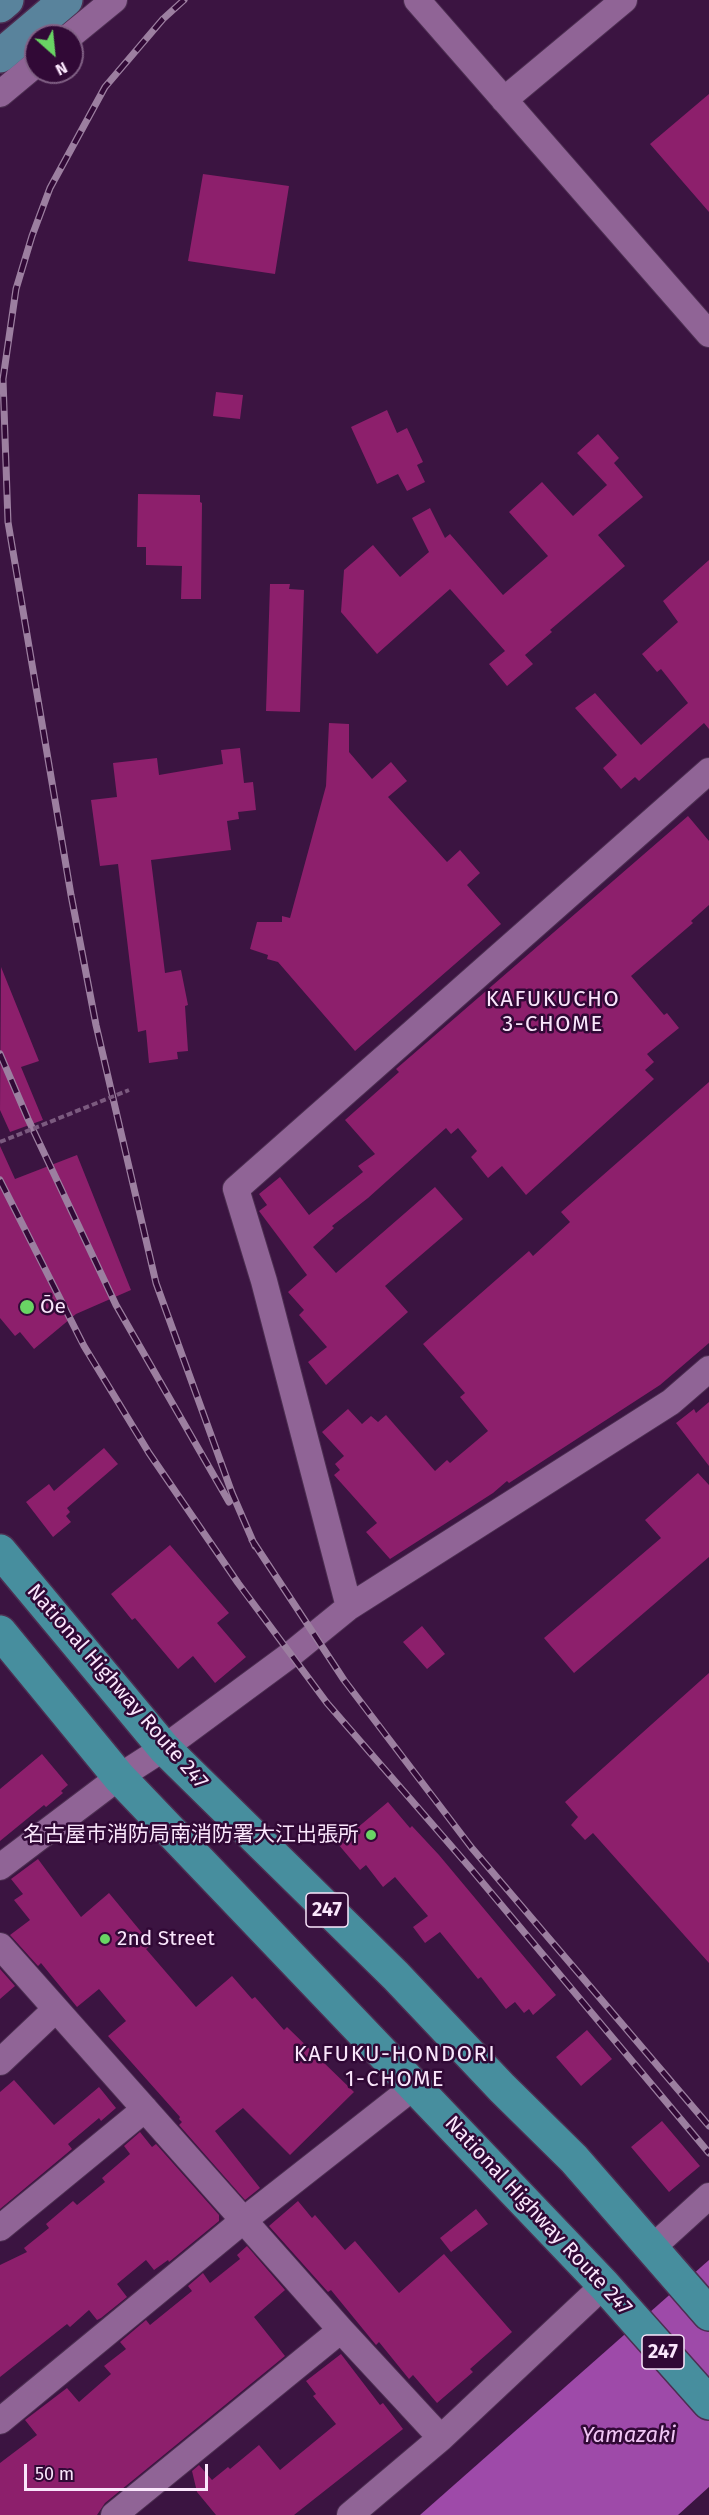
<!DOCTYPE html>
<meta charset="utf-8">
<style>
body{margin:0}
#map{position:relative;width:709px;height:2515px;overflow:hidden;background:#3b1441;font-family:"Fira Sans",sans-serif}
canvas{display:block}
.north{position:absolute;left:24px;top:24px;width:60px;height:60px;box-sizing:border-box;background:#310936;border:2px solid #816185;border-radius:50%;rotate:153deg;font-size:16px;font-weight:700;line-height:24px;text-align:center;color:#fae6fc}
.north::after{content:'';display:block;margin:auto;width:21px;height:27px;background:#69d464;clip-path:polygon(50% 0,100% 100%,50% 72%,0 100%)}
.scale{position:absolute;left:24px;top:2464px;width:184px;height:27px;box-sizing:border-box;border:3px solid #fae6fc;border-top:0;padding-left:8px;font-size:18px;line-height:21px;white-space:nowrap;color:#fae6fc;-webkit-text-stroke:4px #310936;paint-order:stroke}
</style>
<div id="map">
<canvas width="709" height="2515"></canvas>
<div class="north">N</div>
<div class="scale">50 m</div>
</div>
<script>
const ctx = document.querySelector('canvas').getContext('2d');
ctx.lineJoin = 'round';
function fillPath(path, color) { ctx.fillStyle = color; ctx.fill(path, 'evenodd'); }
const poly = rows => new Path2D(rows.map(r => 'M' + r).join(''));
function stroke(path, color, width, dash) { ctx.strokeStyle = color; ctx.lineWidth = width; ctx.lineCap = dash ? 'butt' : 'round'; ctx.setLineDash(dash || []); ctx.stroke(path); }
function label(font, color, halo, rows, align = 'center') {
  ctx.font = font + ' "Fira Sans","Noto Sans JP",sans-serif'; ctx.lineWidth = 5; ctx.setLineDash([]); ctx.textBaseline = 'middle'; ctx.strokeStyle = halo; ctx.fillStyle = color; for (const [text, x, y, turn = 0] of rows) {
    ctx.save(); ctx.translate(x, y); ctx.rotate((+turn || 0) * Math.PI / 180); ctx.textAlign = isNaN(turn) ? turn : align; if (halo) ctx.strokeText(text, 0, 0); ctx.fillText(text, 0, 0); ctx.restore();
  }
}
const water = poly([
 [709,2260,709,2487,678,2515,420,2515]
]);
const building = poly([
 [709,94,709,212,650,144],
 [203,174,289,186,275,274,188,261],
 [216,392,243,395,240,419,213,416],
 [387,410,397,433,407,428,423,462,417,465,425,482,407,491,398,474,377,484,351,427],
 [598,434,619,458,614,463,643,497,598,535,625,566,550,630,552,632,525,655,533,664,507,686,489,664,505,651,450,589,377,654,341,612,344,570,373,545,400,577,429,552,412,518,430,508,445,538,450,534,503,595,548,556,509,512,542,482,573,516,607,485,577,453],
 [138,494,200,495,200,502,202,503,201,599,181,599,182,566,146,565,146,547,137,547],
 [709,560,709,729,704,723,639,781,635,777,621,789,603,768,617,755,575,708,595,693,641,745,688,703,661,669,657,672,642,654,678,622,663,601],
 [270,584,290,584,289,589,304,590,300,712,266,711],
 [329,723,349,724,349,752,372,779,391,762,407,781,388,797,447,862,460,850,480,873,467,885,501,924,355,1051,278,962,267,959,268,955,250,949,257,922,282,922,282,916,290,918,326,786],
 [240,748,244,783,253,782,256,810,238,812,239,819,227,821,231,850,151,860,165,973,181,970,188,1005,185,1006,188,1051,177,1052,178,1059,149,1063,146,1030,138,1032,118,864,100,866,91,800,117,797,113,763,157,758,159,775,223,764,221,750],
 [688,816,709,841,709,905,691,921,693,923,631,976,664,1015,667,1013,679,1028,647,1054,654,1062,645,1070,654,1079,526,1195,502,1166,488,1178,471,1157,477,1151,458,1128,451,1134,446,1128,368,1198,332,1226,334,1228,313,1247,336,1273,435,1187,463,1219,385,1286,408,1312,326,1385,308,1362,327,1347,299,1315,304,1310,288,1292,307,1275,259,1211,267,1205,259,1194,280,1177,309,1215,363,1172,358,1166,375,1154,345,1120,399,1072,396,1069],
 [1,967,39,1061,21,1067,43,1120,10,1132,0,1110],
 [709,1082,709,1343,660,1385,509,1483,507,1481,493,1493,390,1559,366,1532,377,1523,334,1475,340,1470,335,1464,344,1456,322,1432,348,1409,362,1424,371,1416,378,1422,386,1415,435,1471,447,1460,450,1463,488,1431,460,1397,465,1393,423,1344,529,1251,533,1256,570,1222,561,1212],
 [0,1146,15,1179,77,1155,131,1290,76,1314,34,1349,20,1332,15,1336,0,1318],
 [709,1402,709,1466,676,1423,694,1409,696,1413],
 [104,1448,118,1464,67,1508,70,1512,66,1516,71,1522,53,1537,26,1502,49,1484,54,1491],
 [698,1473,709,1485,709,1557,574,1673,544,1638,661,1538,645,1520],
 [170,1545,229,1613,217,1623,246,1657,215,1683,193,1656,178,1669,135,1618,132,1620,111,1594],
 [422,1626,445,1654,427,1669,403,1642],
 [709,1673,709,1963,593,1833,585,1840,571,1825,578,1817,565,1802],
 [42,1754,68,1785,61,1791,63,1793,46,1807,44,1805,0,1841,0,1789],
 [388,1802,410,1828,412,1826,439,1855,556,1995,533,2015,529,2009,524,2013,515,2002,506,2009,481,1977,478,1979,440,1932,425,1943,413,1927,428,1916,395,1877,383,1887,366,1865,360,1870,338,1844],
 [38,1859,81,1917,109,1893,152,1945,146,1949,196,2007,232,1976,252,1999,255,1997,284,2030,287,2027,354,2092,290,2155,243,2108,215,2131,260,2188,245,2200,179,2125,182,2122,179,2119,180,2117,108,2036,126,2021,99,1989,77,2007,41,1963,38,1966,10,1935,30,1920,14,1900,23,1894,11,1879],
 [0,1969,15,1986,0,1999],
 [587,2030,612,2059,581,2086,556,2057],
 [14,2080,54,2125,99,2087,116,2108,101,2121,99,2118,68,2144,72,2149,0,2209,0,2092],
 [662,2121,700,2166,669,2192,631,2147],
 [140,2132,152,2147,156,2144,219,2215,219,2221,169,2262,168,2260,154,2270,146,2260,117,2284,127,2297,101,2318,97,2320,89,2310,70,2327,67,2324,0,2377,0,2265,27,2252,24,2248,49,2228,46,2224,73,2201,77,2205,105,2182,102,2178,130,2154,124,2146],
 [298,2201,312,2218,315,2215,345,2250,355,2241,399,2293,444,2254,512,2332,470,2369,473,2372,437,2403,413,2375,409,2379,379,2342,376,2345,331,2290,328,2292,269,2226],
 [476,2209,488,2224,451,2252,440,2238],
 [247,2246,285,2290,254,2317,285,2356,105,2503,97,2515,0,2515,0,2463,37,2435,25,2420,67,2388,79,2402,111,2374,104,2366,126,2349,120,2342,146,2320,150,2325,192,2291,188,2286,203,2273,210,2283,240,2259,237,2255],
 [341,2354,380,2405,383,2403,403,2429,294,2515,216,2515,197,2492,192,2471,199,2465,212,2480,228,2467,230,2469,259,2445,280,2470,336,2424,313,2396,316,2394,306,2381]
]);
const minor = poly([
 [417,0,709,334],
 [70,36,114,0],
 [0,94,36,64],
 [504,100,624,0],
 [349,1607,671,1402,709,1369],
 [0,1867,119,1777,164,1748,290,1655,349,1607,264,1281,236,1189,709,771],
 [0,1946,341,2330,441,2438],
 [0,2062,56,2009],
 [0,2228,145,2109],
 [653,2247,709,2196],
 [0,2421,244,2220,416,2085],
 [114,2515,341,2330],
 [350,2515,441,2438,604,2285]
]);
const primary = poly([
 [0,6,7,0],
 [0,56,66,0]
]);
const trunk = poly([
 [0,1551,164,1748,396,1976,502,2088,574,2159,709,2314],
 [0,1632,119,1777,604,2285,709,2403]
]);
const rail = poly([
 [184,0,163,19,105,87,50,188,32,236,16,289,3,379,8,522,71,895,96,1025,156,1283,232,1493,255,1546],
 [0,1054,28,1119,116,1305,229,1502],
 [0,1180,84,1346,149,1453,238,1583,327,1703,472,1870,709,2153],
 [252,1540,344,1680,471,1847,709,2126]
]);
const pathBridge = poly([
 [0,1142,129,1090]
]);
const markers = [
 [27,1307,8,"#69d464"],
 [371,1835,6,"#69d464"],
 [105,1939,6,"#69d464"]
];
const shields = [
 [327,1910,42],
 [663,2352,42]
];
const shieldNames = [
 ["247",327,1910],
 ["247",663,2352]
];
const poiNames = [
 ["Ōe",40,1307],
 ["名古屋市消防局南消防署大江出張所",359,1835,"right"],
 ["2nd Street",117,1939]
];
const streetNames = [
 ["National Highway Route 247",117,1687,49],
 ["National Highway Route 247",538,2216,47]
];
const neighbourhoodNames = [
 ["KAFUKUCHO",553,1000],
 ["3-CHOME",553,1025],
 ["KAFUKU-HONDORI",395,2055],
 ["1-CHOME",395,2080]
];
const waterNames = [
 ["Yamazaki",629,2436]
];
fillPath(water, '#9e4aa9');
fillPath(building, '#8d1f6c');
stroke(minor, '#4c2e51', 28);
stroke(primary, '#4c2e51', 36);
stroke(trunk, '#4c2e51', 36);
stroke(minor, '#906496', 26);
stroke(primary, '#59839c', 33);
stroke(trunk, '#478e9e', 33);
stroke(rail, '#9c7fa0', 7);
stroke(rail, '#310936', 4.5, [14]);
stroke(pathBridge, '#7b5a7f', 4, [6, 3]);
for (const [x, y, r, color] of markers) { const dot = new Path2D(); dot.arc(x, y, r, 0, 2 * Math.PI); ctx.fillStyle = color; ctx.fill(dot); stroke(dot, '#310936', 2); }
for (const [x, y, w] of shields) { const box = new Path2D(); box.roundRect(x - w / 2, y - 17, w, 34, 4.5); ctx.fillStyle = '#310936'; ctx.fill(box); stroke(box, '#fae6fc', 1.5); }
label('bold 20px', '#fae6fc', null, shieldNames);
label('21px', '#fae6fc', '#310936', poiNames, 'left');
label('21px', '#fae6fc', '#310936', streetNames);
ctx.letterSpacing = '1.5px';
label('22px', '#fae6fc', '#310936', neighbourhoodNames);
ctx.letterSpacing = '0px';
label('italic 22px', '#f1c6f5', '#310936', waterNames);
</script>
